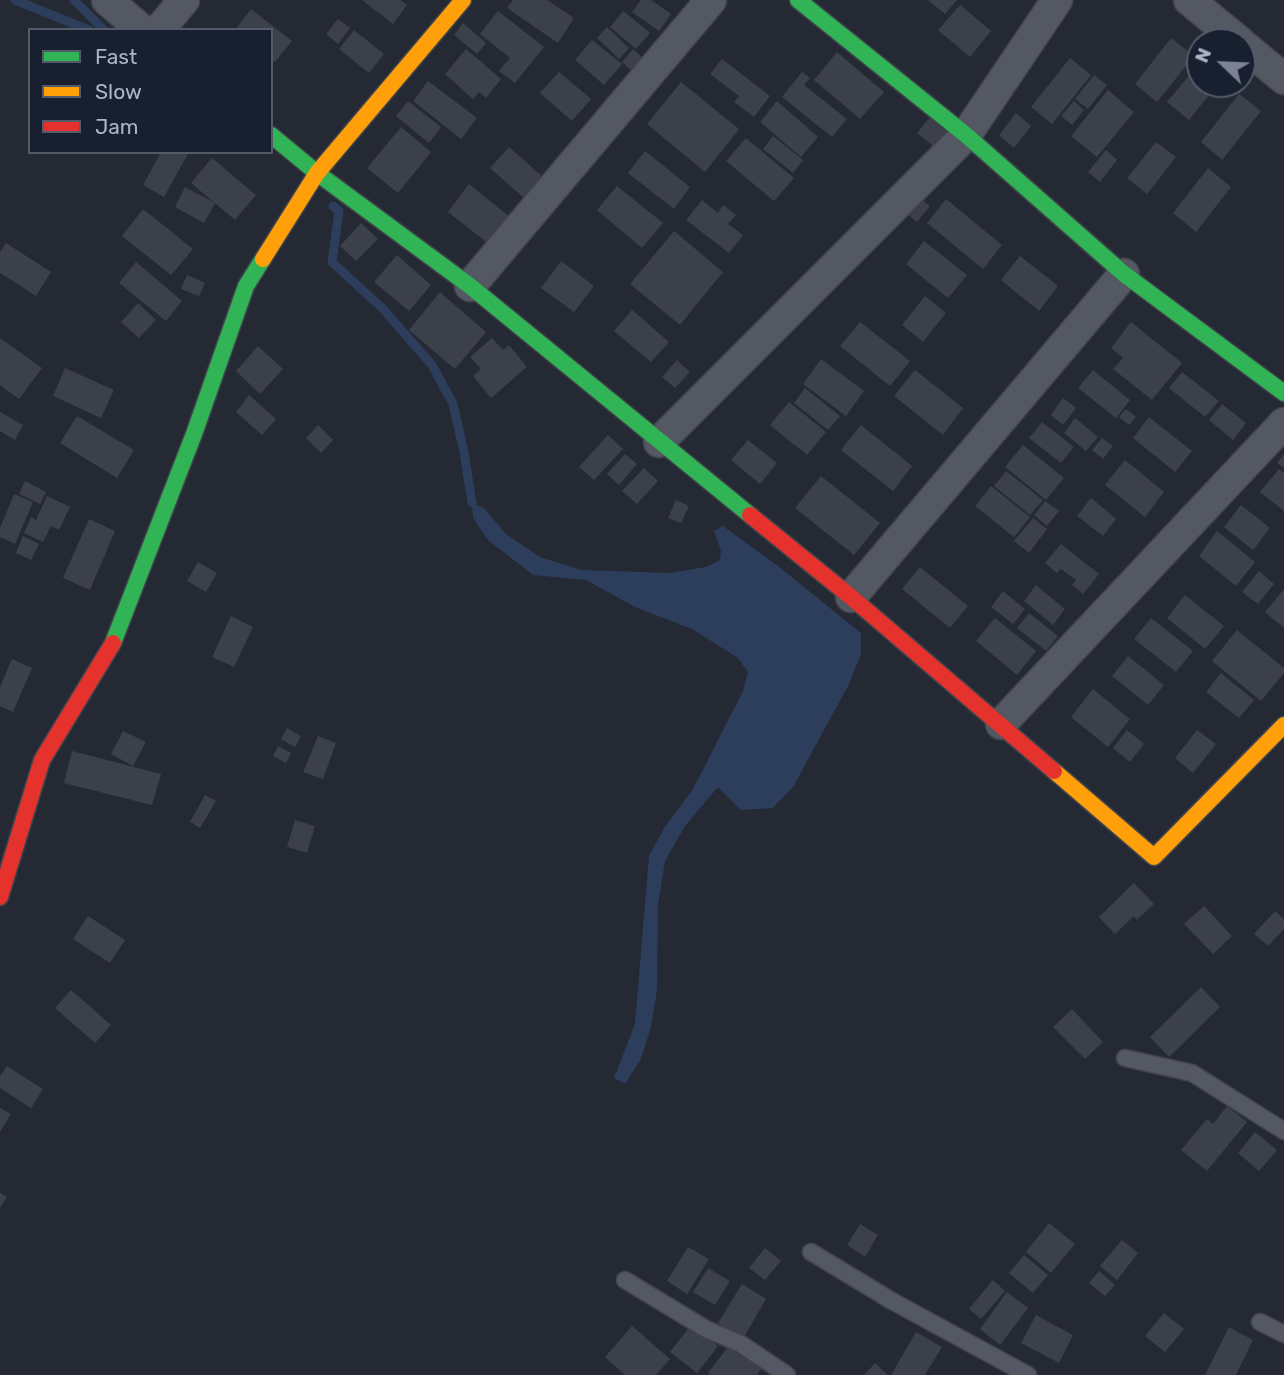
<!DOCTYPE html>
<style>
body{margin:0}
#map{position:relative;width:1284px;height:1375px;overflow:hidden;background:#242933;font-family:Rubik,sans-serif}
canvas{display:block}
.legend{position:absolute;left:28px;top:28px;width:245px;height:126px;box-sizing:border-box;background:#181f2e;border:2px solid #535b6b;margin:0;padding:9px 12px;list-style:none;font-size:21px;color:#acb4c7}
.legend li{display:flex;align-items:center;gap:14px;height:35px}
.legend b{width:35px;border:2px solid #535b6b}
.north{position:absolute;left:1186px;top:28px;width:70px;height:70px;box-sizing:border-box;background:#181f2e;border:2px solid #535b6b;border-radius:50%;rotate:293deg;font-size:19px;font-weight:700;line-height:28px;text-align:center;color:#acb4c7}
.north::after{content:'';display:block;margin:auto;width:24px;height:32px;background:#7c8393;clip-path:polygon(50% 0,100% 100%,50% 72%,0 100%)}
</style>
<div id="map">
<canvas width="1284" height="1375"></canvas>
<ul class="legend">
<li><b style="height:9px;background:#30b455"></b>Fast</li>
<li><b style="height:9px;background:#ff9f0a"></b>Slow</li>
<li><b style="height:9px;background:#e5322d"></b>Jam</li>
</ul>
<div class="north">N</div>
</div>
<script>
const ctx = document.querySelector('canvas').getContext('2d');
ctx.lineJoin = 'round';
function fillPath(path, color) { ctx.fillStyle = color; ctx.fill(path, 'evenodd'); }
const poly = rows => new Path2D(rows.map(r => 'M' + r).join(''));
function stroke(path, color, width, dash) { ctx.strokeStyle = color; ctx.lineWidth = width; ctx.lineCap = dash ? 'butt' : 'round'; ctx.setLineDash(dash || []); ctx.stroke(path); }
const water = poly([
 [472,503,484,508,506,534,540,557,581,570,669,573,706,567,720,560,721,551,714,531,723,526,778,566,861,633,861,654,848,686,793,787,773,808,741,810,718,787,685,826,665,861,658,905,657,990,651,1027,641,1059,625,1084,614,1078,635,1024,649,856,664,828,693,789,743,691,748,672,738,658,692,629,635,607,586,580,533,575,488,540,473,518]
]);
const stream = poly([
 [15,0,89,30],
 [74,0,104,30],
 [333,206,339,211,332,262,383,309,432,365,453,404,464,452,472,503]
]);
const building = poly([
 [362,0,400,0,407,5,393,24],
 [513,0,547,0,574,18,558,43,507,8],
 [641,0,651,0,671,14,659,31,632,12],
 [928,0,957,0,945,14],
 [960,5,991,31,970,57,938,30],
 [251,9,292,41,275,62,271,59,271,30,235,30],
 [498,11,544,47,515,83,499,71,510,58,480,34],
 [623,11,650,33,636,49,610,27],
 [338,19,350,28,338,44,326,34],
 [463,23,486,43,477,54,454,35],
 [607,27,629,48,619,59,597,38],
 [354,30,384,54,369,73,339,49],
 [1171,38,1194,56,1157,102,1135,84],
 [592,40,622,64,604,85,575,60],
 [466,49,501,79,486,98,479,92,473,99,445,74],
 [633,49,644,59,633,72,622,62],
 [837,52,884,92,860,119,814,80],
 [1070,58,1091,75,1052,124,1031,107],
 [722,59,770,96,754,117,734,102,739,96,710,74],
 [559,72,591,99,572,121,540,93],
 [802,72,810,78,804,85,847,119,832,137,782,97],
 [1191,73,1200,80,1200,84,1205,84,1213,90,1189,120,1167,102],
 [1094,75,1107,85,1088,109,1075,99],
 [428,81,477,118,461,139,413,101],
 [681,82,739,129,705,172,647,124],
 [1108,90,1134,112,1097,157,1071,136],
 [1239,94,1261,111,1222,160,1201,142],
 [408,101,441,127,429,143,396,116],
 [777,101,818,137,801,157,760,122],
 [1074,101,1084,110,1072,125,1061,116],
 [1016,113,1031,126,1014,148,999,135],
 [930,117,955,137,942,153,917,133],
 [401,127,431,152,398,193,367,168],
 [773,136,803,160,793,173,763,149],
 [746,138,794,178,774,201,726,161],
 [1156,142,1176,157,1147,194,1127,178],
 [509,147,544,178,525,199,490,168],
 [1106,150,1117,160,1100,182,1088,172],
 [645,151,690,187,674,209,628,173],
 [161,152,189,152,164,197,143,185],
 [212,158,256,195,235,220,191,183],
 [1208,168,1231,187,1196,232,1173,213],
 [469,184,511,218,490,245,448,212],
 [617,186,663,223,642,248,597,210],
 [185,187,215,203,204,223,175,207],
 [912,192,930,206,917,222,899,207],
 [946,199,1002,245,983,269,927,223],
 [702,200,718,213,723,205,736,215,728,224,743,235,729,253,686,220],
 [143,209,193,249,171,275,122,236],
 [361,223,378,239,356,261,340,246],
 [674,231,723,272,680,325,630,284],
 [924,241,967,275,948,298,906,264],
 [6,243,51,272,36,296,0,273,0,252],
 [397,255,431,285,409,311,374,282],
 [1020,256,1058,286,1039,311,1001,280],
 [561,261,594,286,574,312,541,288],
 [136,262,182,301,166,321,119,283],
 [187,275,205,283,199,296,181,289],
 [440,292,486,332,455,369,409,330],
 [925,296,946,313,923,342,902,325],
 [138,303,156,320,139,338,121,322],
 [632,310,669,342,651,362,614,331],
 [860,322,910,361,890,386,840,346],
 [1131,322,1182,363,1152,400,1113,369,1123,358,1111,348],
 [0,338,42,368,19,399,0,385],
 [492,338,503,350,509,345,527,367,491,398,473,376,481,369,470,357],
 [258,346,283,369,260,394,236,371],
 [821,359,864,391,846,416,803,384],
 [677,360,690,372,675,388,662,377],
 [65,368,114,390,101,418,53,396],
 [915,370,963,408,943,435,894,396],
 [1093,370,1130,400,1116,418,1078,388],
 [1182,372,1219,401,1205,417,1169,388],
 [805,388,840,416,828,430,794,403],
 [249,395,276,419,262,435,236,412],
 [1063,398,1076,408,1063,425,1051,415],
 [789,402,826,432,807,455,770,425],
 [1222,404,1246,423,1233,440,1209,420],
 [1126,409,1136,417,1129,425,1119,417],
 [0,412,23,425,15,440,0,431],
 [77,416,134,450,117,478,60,443],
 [1149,417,1192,451,1175,472,1133,438],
 [1075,418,1098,437,1086,451,1064,433],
 [1042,422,1074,447,1061,463,1029,438],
 [318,425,333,440,321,453,306,438],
 [861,425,912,466,893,491,841,450],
 [608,435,623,449,594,480,579,467],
 [1102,438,1113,446,1103,459,1092,450],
 [748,440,777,463,760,484,731,460],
 [1023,445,1064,478,1046,500,1005,467],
 [625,454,637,464,619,485,607,474],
 [1284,454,1284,468,1277,463],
 [1125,460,1164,492,1145,517,1105,485],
 [644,468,658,481,637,504,622,491],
 [1279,469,1284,473,1284,511,1260,492],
 [1006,471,1043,500,1030,515,994,486],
 [821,476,880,523,854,555,795,508],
 [25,481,46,492,40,504,19,494],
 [991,486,1030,517,1014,537,975,506],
 [14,494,33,502,15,544,0,537,0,528],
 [47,496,70,507,59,530,51,526,43,542,24,533,31,517,36,520],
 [1091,498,1116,519,1103,536,1077,516],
 [676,500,689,506,681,523,668,518],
 [1045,501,1059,511,1047,526,1034,515],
 [1241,505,1270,528,1253,550,1224,527],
 [1033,518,1047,529,1029,553,1014,541],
 [89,519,115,531,90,590,63,578],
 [1217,531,1255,562,1236,586,1199,556],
 [23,536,39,544,31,560,16,553],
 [1061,544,1099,574,1083,594,1072,585,1076,580,1061,569,1057,573,1045,563],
 [198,562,217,573,206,592,187,581],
 [920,567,968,606,950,628,902,589],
 [1259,571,1274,584,1258,604,1242,592],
 [1036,585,1065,609,1053,625,1024,601],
 [1284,589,1284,628,1265,612],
 [1003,591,1025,609,1013,624,991,607],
 [1185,595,1224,626,1205,649,1167,618],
 [1029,613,1058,636,1046,651,1017,628],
 [231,616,253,627,234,667,212,657],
 [995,618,1036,651,1017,675,976,641],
 [1151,618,1193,651,1176,672,1134,639],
 [1237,630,1284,668,1284,673,1261,701,1212,661],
 [1128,656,1164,685,1148,705,1112,676],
 [12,659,32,668,13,712,0,706,0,687],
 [1221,673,1254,700,1239,718,1206,692],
 [1093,689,1130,719,1108,747,1071,717],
 [287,728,301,736,295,747,281,739],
 [1127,730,1144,744,1130,762,1113,748],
 [1197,730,1216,744,1193,773,1175,758],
 [123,731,146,742,133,766,111,754],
 [318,736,336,743,323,779,303,772],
 [278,746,291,753,286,763,273,756],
 [72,751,161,774,152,805,64,783],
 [205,795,216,801,200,828,190,822],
 [295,820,315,826,307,853,287,847],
 [1134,883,1154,904,1137,920,1134,916,1115,934,1099,917],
 [1204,906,1232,936,1213,954,1184,924],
 [1275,911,1284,919,1284,929,1268,946,1254,934],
 [88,916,125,940,110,963,73,939],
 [1201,987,1220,1007,1169,1057,1150,1037],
 [71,990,111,1025,95,1043,55,1008],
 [1072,1009,1103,1042,1085,1059,1053,1027],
 [7,1066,43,1089,31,1108,0,1088,0,1076],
 [1227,1106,1247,1122,1207,1171,1181,1150,1207,1119,1213,1124],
 [0,1108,11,1114,0,1132],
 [1255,1132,1277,1150,1259,1171,1238,1153],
 [0,1193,7,1197,0,1208],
 [1049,1223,1075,1244,1051,1273,1026,1252],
 [860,1224,878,1235,865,1257,847,1245],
 [1122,1240,1138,1253,1117,1280,1100,1266],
 [688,1247,709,1259,687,1294,667,1281],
 [765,1248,781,1261,765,1280,749,1268],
 [1024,1255,1048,1275,1033,1293,1009,1273],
 [708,1268,730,1281,715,1305,693,1292],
 [1099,1271,1115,1285,1105,1296,1089,1283],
 [993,1280,1005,1291,981,1319,969,1309],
 [742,1284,766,1299,743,1339,718,1323],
 [1007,1292,1028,1308,1000,1345,980,1329],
 [1164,1313,1184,1329,1165,1352,1145,1336],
 [1036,1315,1073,1335,1059,1363,1021,1343],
 [691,1325,718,1346,697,1373,670,1352],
 [632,1326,670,1359,656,1375,625,1375,605,1357],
 [1229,1327,1253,1340,1236,1375,1205,1375],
 [916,1332,942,1347,925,1375,891,1375],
 [731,1343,762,1368,757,1375,710,1375,708,1373],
 [875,1363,888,1375,864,1375]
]);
const lane = poly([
 [1125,1058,1192,1073,1284,1131],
 [811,1252,892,1301,1028,1375],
 [625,1280,706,1329,741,1344,787,1375],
 [1260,1322,1284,1334]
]);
const street = poly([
 [107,0,142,30],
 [1189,0,1240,42],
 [159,30,184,0],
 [1242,44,1284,79],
 [470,286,711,0],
 [659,442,966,135,1057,0],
 [851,597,1124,274],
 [1001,724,1284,423]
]);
const fast = poly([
 [798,0,966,135,1124,274,1284,393],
 [271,135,317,173,470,286,750,515],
 [113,643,194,434,246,286,263,259]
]);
const slow = poly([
 [263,259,317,173,463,0],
 [1054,771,1154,857,1284,725]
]);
const jam = poly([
 [750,515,851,597,1054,771],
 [0,897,42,760,113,643]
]);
fillPath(water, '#2d3d5c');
stroke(stream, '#2d3d5c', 9);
fillPath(building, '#3c404a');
stroke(lane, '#40444c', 19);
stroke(street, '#40444c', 33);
stroke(fast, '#40444c', 19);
stroke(slow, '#40444c', 19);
stroke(jam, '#40444c', 19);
stroke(lane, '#545862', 16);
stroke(street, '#545862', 30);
stroke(fast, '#30b455', 16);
stroke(slow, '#ff9f0a', 16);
stroke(jam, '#e5322d', 16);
</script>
